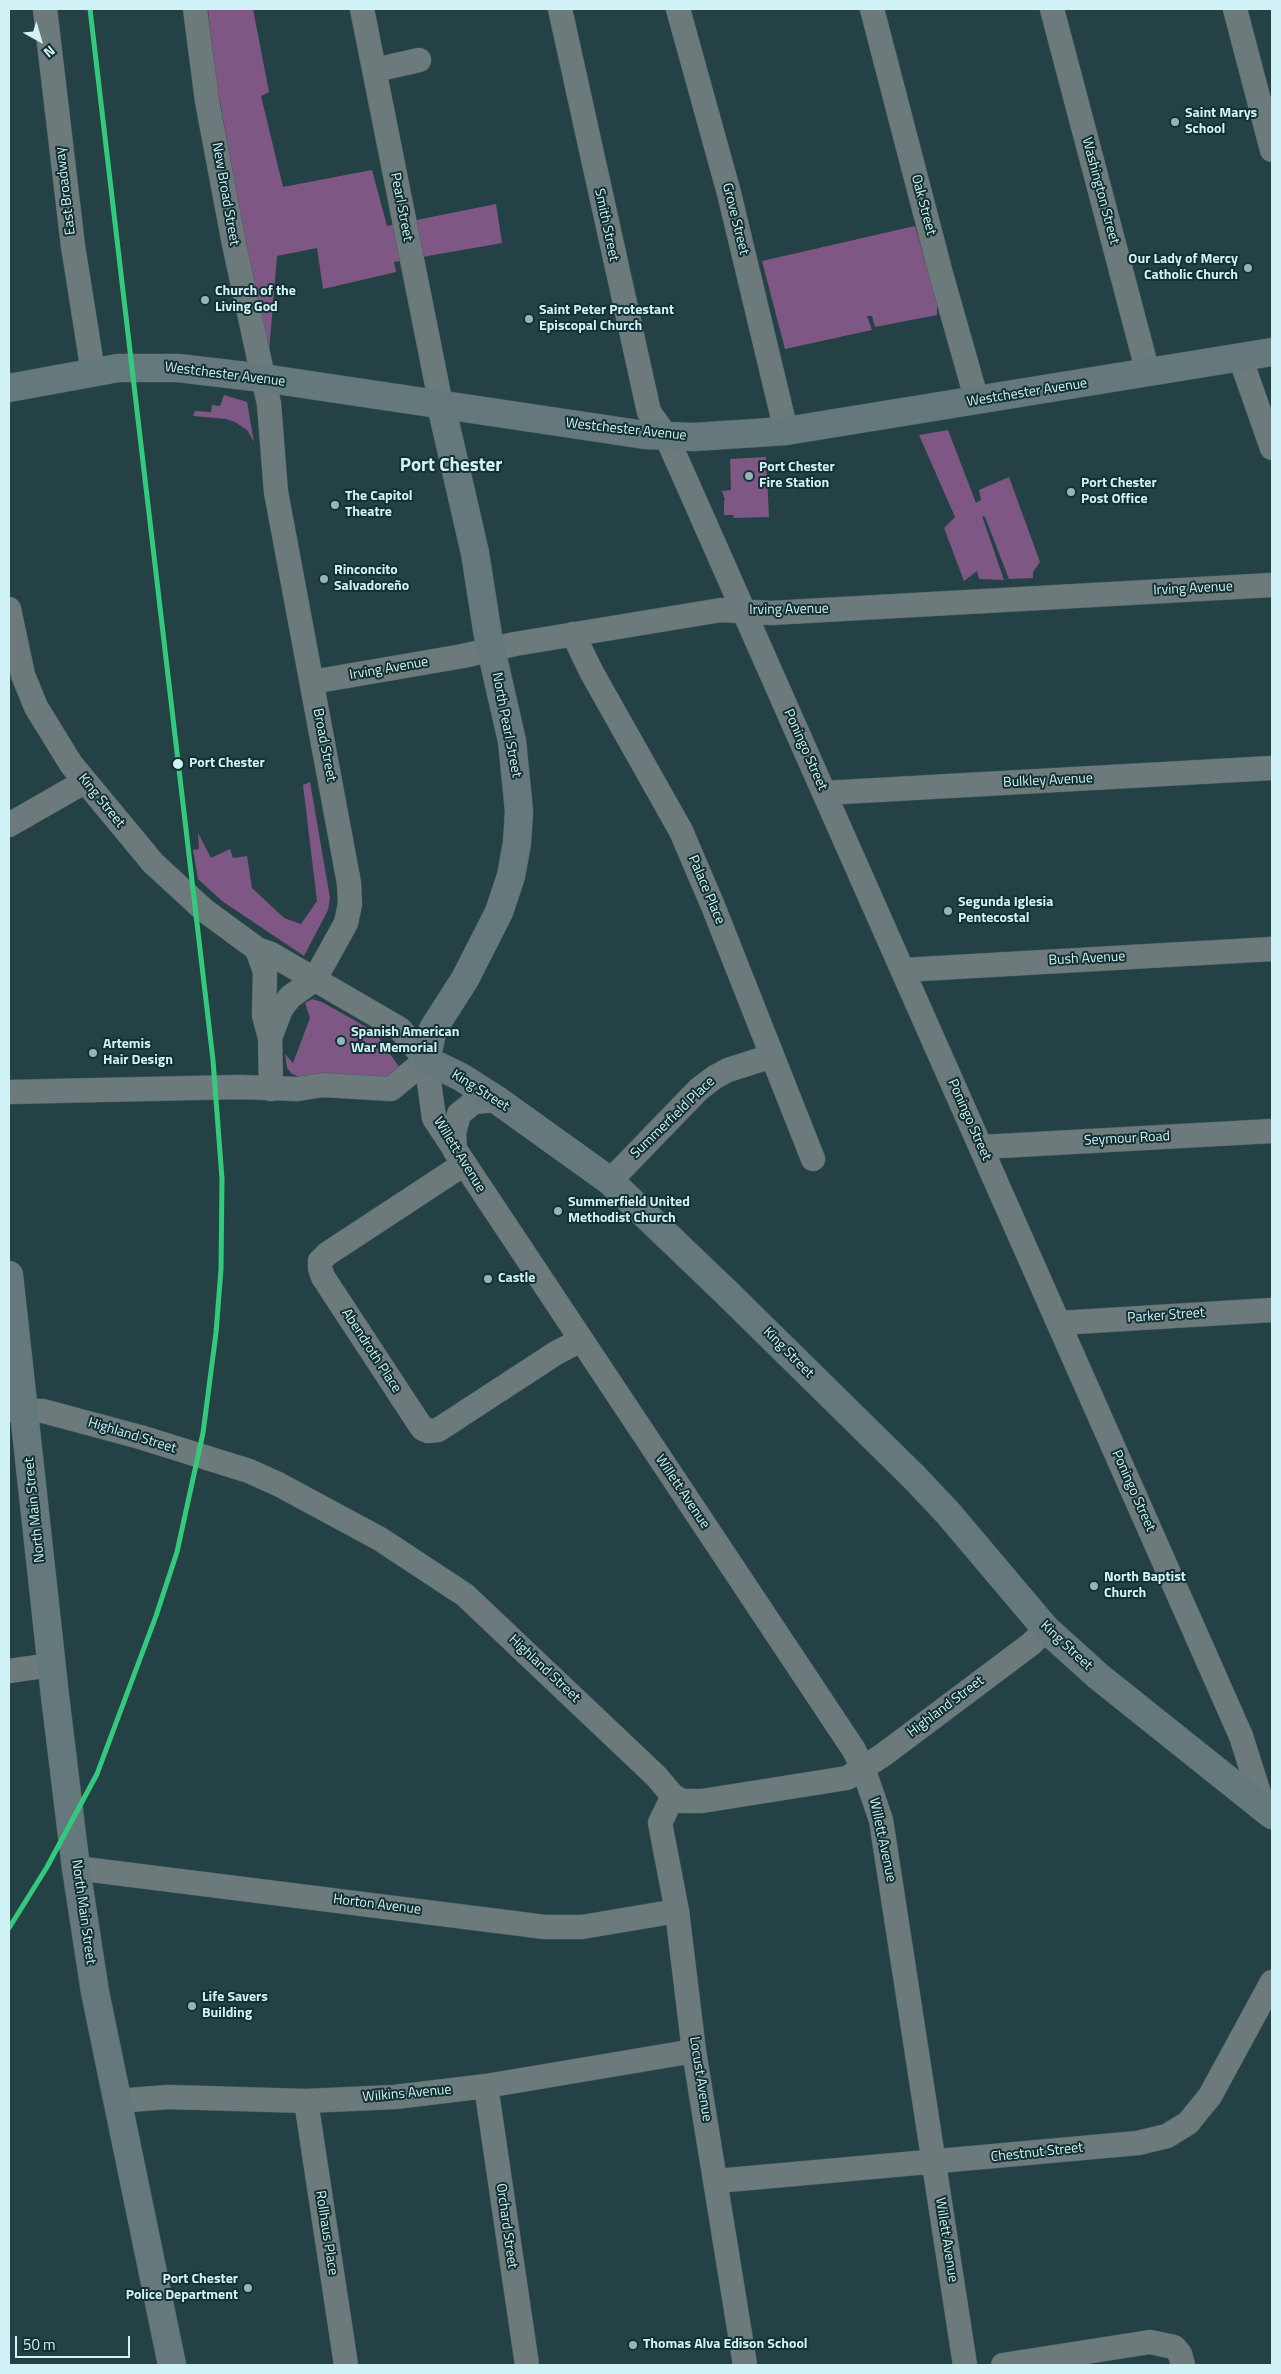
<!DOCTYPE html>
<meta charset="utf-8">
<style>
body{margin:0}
#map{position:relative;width:1281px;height:2374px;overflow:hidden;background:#244246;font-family:"Titillium Web",sans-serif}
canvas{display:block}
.frame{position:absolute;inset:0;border:10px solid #d1f2f6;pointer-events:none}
.north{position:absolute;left:15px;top:15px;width:50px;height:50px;-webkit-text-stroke:4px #133033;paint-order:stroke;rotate:141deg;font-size:14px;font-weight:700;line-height:20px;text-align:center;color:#d1f2f6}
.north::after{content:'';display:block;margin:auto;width:18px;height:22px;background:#d1f2f6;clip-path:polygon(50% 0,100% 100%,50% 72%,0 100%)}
.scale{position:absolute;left:15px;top:2336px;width:115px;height:22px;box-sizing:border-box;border:2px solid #d1f2f6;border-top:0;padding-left:6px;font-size:15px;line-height:18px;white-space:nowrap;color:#d1f2f6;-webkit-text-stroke:4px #133033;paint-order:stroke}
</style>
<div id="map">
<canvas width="1281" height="2374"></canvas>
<div class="frame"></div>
<div class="north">N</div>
<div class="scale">50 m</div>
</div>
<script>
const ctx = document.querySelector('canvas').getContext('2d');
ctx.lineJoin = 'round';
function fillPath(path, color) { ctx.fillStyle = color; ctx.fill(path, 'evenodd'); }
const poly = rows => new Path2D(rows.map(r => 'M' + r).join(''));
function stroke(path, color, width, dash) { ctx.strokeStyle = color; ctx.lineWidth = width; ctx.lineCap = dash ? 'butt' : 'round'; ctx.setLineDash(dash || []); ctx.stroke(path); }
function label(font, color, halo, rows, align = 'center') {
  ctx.font = font + ' "Titillium Web",sans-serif'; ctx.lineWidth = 4; ctx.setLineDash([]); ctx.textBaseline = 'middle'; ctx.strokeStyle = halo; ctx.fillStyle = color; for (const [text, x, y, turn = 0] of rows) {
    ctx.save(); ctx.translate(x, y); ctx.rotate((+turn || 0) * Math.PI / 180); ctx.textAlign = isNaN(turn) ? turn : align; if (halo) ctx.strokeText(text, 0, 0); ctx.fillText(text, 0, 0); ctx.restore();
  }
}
const green = poly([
 [208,9,253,9,269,92,261,96,283,187,372,170,387,226,496,204,502,243,394,262,396,272,323,289,317,248,277,256,269,352,249,261,215,75],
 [915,226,937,303,937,315,875,327,872,316,867,316,872,330,785,349,762,261],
 [224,395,247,402,254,442,247,430,235,422,226,419,193,416,195,411,211,412,212,405,220,406],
 [948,430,976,503,981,500,979,490,1009,477,1040,562,1033,572,1033,578,1009,579,985,517,982,516,1004,580,979,579,977,571,964,581,944,528,955,517,919,435],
 [766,457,769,517,733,518,734,515,724,515,724,501,725,500,722,491,731,490,730,459],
 [310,782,330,898,328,910,304,956,222,901,198,879,193,850,199,849,198,833,211,858,230,849,233,858,247,856,252,888,284,918,301,924,317,901,303,785],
 [312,999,322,1002,375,1032,399,1067,400,1074,397,1078,300,1077,292,1074,287,1068,285,1054,293,1063,310,1018,305,1003]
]);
const minor = poly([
 [45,9,73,246,93,372],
 [195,9,207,101,234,244,269,404,276,492,349,883,350,904,346,923,315,979,290,997,281,1009,270,1038,271,1089],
 [362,9,441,405],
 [560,9,649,412,666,436,680,467,1241,1736,1264,1809,1270,1804],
 [678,9,729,193,786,431],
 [872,9,941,274,977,401],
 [1052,9,1148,373],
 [1235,9,1272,150],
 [375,70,419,60],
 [1240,357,1272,448],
 [9,609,23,675,36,707,71,764,153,863,204,910,257,949,271,954,400,1029,426,1060],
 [573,634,592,673,681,831,713,906,813,1159],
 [312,682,463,656,515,644,721,610,771,613,1272,585],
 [824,793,1272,768],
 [9,825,84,782],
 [257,949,265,972,264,1015,270,1038],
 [903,970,1272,949],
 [426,1060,434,1118,854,1750,863,1768,881,1820,965,2365],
 [9,1092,239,1087,298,1089,323,1085,391,1089,426,1060],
 [982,1147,1272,1131],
 [455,1151,454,1133,459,1114,474,1102,497,1100],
 [464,1164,327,1254,320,1261,320,1268,323,1277,418,1422,423,1429,428,1431,438,1430,556,1353,581,1340],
 [610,1181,699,1089,715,1077,728,1070,772,1056],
 [1059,1323,1272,1310],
 [9,1410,43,1411,140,1437,249,1471,278,1484,380,1539,465,1595,656,1776,673,1796,682,1801,702,1801,847,1778,883,1755,1031,1644,1046,1629],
 [9,1671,51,1665],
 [673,1796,660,1823,677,1911,694,2051,745,2365],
 [76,1868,545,1927,582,1927,677,1911],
 [486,2086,527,2365],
 [117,2101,168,2097,306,2101,395,2097,486,2086,694,2051],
 [306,2101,346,2365],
 [717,2181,1138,2143,1167,2136,1188,2123,1210,2096,1272,1982],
 [1003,2365,1150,2342,1174,2347,1180,2354,1183,2365]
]);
const major = poly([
 [9,388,118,368,178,368,263,378,645,435,694,437,786,431,1272,352],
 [441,405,475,553,488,636,512,741,519,811,517,843,511,876,499,912,465,979,433,1029,426,1060,461,1077,497,1100,610,1181,727,1293,914,1477,948,1513,1046,1629,1098,1676,1272,1815],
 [9,1275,55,1696,76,1868,95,1992,172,2365]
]);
const rail1 = poly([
 [9,1928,47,1867,97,1774,156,1616,177,1552,203,1433,216,1333,221,1269,222,1179,213,1060,90,9]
]);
const markers = [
 [1175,122,5,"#94b4b8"],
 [1248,268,5,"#94b4b8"],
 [205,300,5,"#94b4b8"],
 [529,319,5,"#94b4b8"],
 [749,476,5,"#94b4b8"],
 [1071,492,5,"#94b4b8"],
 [335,505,5,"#94b4b8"],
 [324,579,5,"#94b4b8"],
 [178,764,6,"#d1f2f6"],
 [948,911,5,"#94b4b8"],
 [341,1041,5,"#94b4b8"],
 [93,1053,5,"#94b4b8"],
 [558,1211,5,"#94b4b8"],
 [488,1279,5,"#94b4b8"],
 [1094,1586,5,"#94b4b8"],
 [192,2006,5,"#94b4b8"],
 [248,2288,5,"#94b4b8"],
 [633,2345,5,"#94b4b8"]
];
const poiNames = [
 ["Saint Marys",1185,114],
 ["School",1185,130],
 ["Our Lady of Mercy",1238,260,"right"],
 ["Catholic Church",1238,276,"right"],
 ["Church of the",215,292],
 ["Living God",215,308],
 ["Saint Peter Protestant",539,311],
 ["Episcopal Church",539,327],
 ["Port Chester",759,468],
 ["Fire Station",759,484],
 ["Port Chester",1081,484],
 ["Post Office",1081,500],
 ["The Capitol",345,497],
 ["Theatre",345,513],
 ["Rinconcito",334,571],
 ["Salvadoreño",334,587],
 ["Segunda Iglesia",958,903],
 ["Pentecostal",958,919],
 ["Spanish American",351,1033],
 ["War Memorial",351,1049],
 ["Artemis",103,1045],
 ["Hair Design",103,1061],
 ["Summerfield United",568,1203],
 ["Methodist Church",568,1219],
 ["Castle",498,1279],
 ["North Baptist",1104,1578],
 ["Church",1104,1594],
 ["Life Savers",202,1998],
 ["Building",202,2014],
 ["Port Chester",238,2280,"right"],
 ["Police Department",238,2296,"right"],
 ["Thomas Alva Edison School",643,2345]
];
const streetNames = [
 ["East Broadway",66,191,-97],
 ["Washington Street",1100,191,75],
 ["New Broad Street",225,194,80],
 ["Oak Street",923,205,75],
 ["Pearl Street",401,207,79],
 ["Grove Street",735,219,76],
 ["Smith Street",606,225,78],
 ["Westchester Avenue",225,375,7],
 ["Westchester Avenue",1027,393,-9],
 ["Westchester Avenue",626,430,6],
 ["Irving Avenue",1193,589,-3],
 ["Irving Avenue",789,610,-1],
 ["Irving Avenue",389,669,-10],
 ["North Pearl Street",506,725,79],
 ["Broad Street",324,745,79],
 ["Poningo Street",805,750,66],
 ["Bulkley Avenue",1048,781,-3],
 ["King Street",101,801,51],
 ["Palace Place",706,890,67],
 ["Bush Avenue",1087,959,-3],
 ["King Street",480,1091,32],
 ["Summerfield Place",673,1118,-44],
 ["Poningo Street",969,1120,66],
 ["Seymour Road",1127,1139,-3],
 ["Willett Avenue",459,1155,58],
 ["Parker Street",1166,1316,-4],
 ["Abendroth Place",371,1351,57],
 ["King Street",788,1353,45],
 ["Highland Street",132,1436,17],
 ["Poningo Street",1133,1491,66],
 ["Willett Avenue",682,1492,56],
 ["North Main Street",35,1510,-96],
 ["King Street",1066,1646,43],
 ["Highland Street",544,1669,43],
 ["Highland Street",946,1707,-37],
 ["Willett Avenue",882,1840,78],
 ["Horton Avenue",377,1905,7],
 ["North Main Street",83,1912,82],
 ["Locust Avenue",700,2079,81],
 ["Wilkins Avenue",407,2094,-5],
 ["Chestnut Street",1037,2153,-6],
 ["Orchard Street",506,2226,82],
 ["Rollhaus Place",326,2233,81],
 ["Willett Avenue",946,2240,81]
];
const stopNames = [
 ["Port Chester",189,764]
];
const districtNames = [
 ["Port Chester",451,466]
];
fillPath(green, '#7f5785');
stroke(minor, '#465f63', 25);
stroke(major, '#465f63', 29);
stroke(minor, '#6d7a7c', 24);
stroke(major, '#65797c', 28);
stroke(rail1, '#33ca7d', 5);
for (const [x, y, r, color] of markers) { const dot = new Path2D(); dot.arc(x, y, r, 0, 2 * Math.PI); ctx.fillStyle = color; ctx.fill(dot); stroke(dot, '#133033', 2); }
label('bold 14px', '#d1f2f6', '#133033', poiNames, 'left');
label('14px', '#d1f2f6', '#133033', streetNames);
label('bold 14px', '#d1f2f6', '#133033', stopNames, 'left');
label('bold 19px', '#d1f2f6', '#133033', districtNames);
</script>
